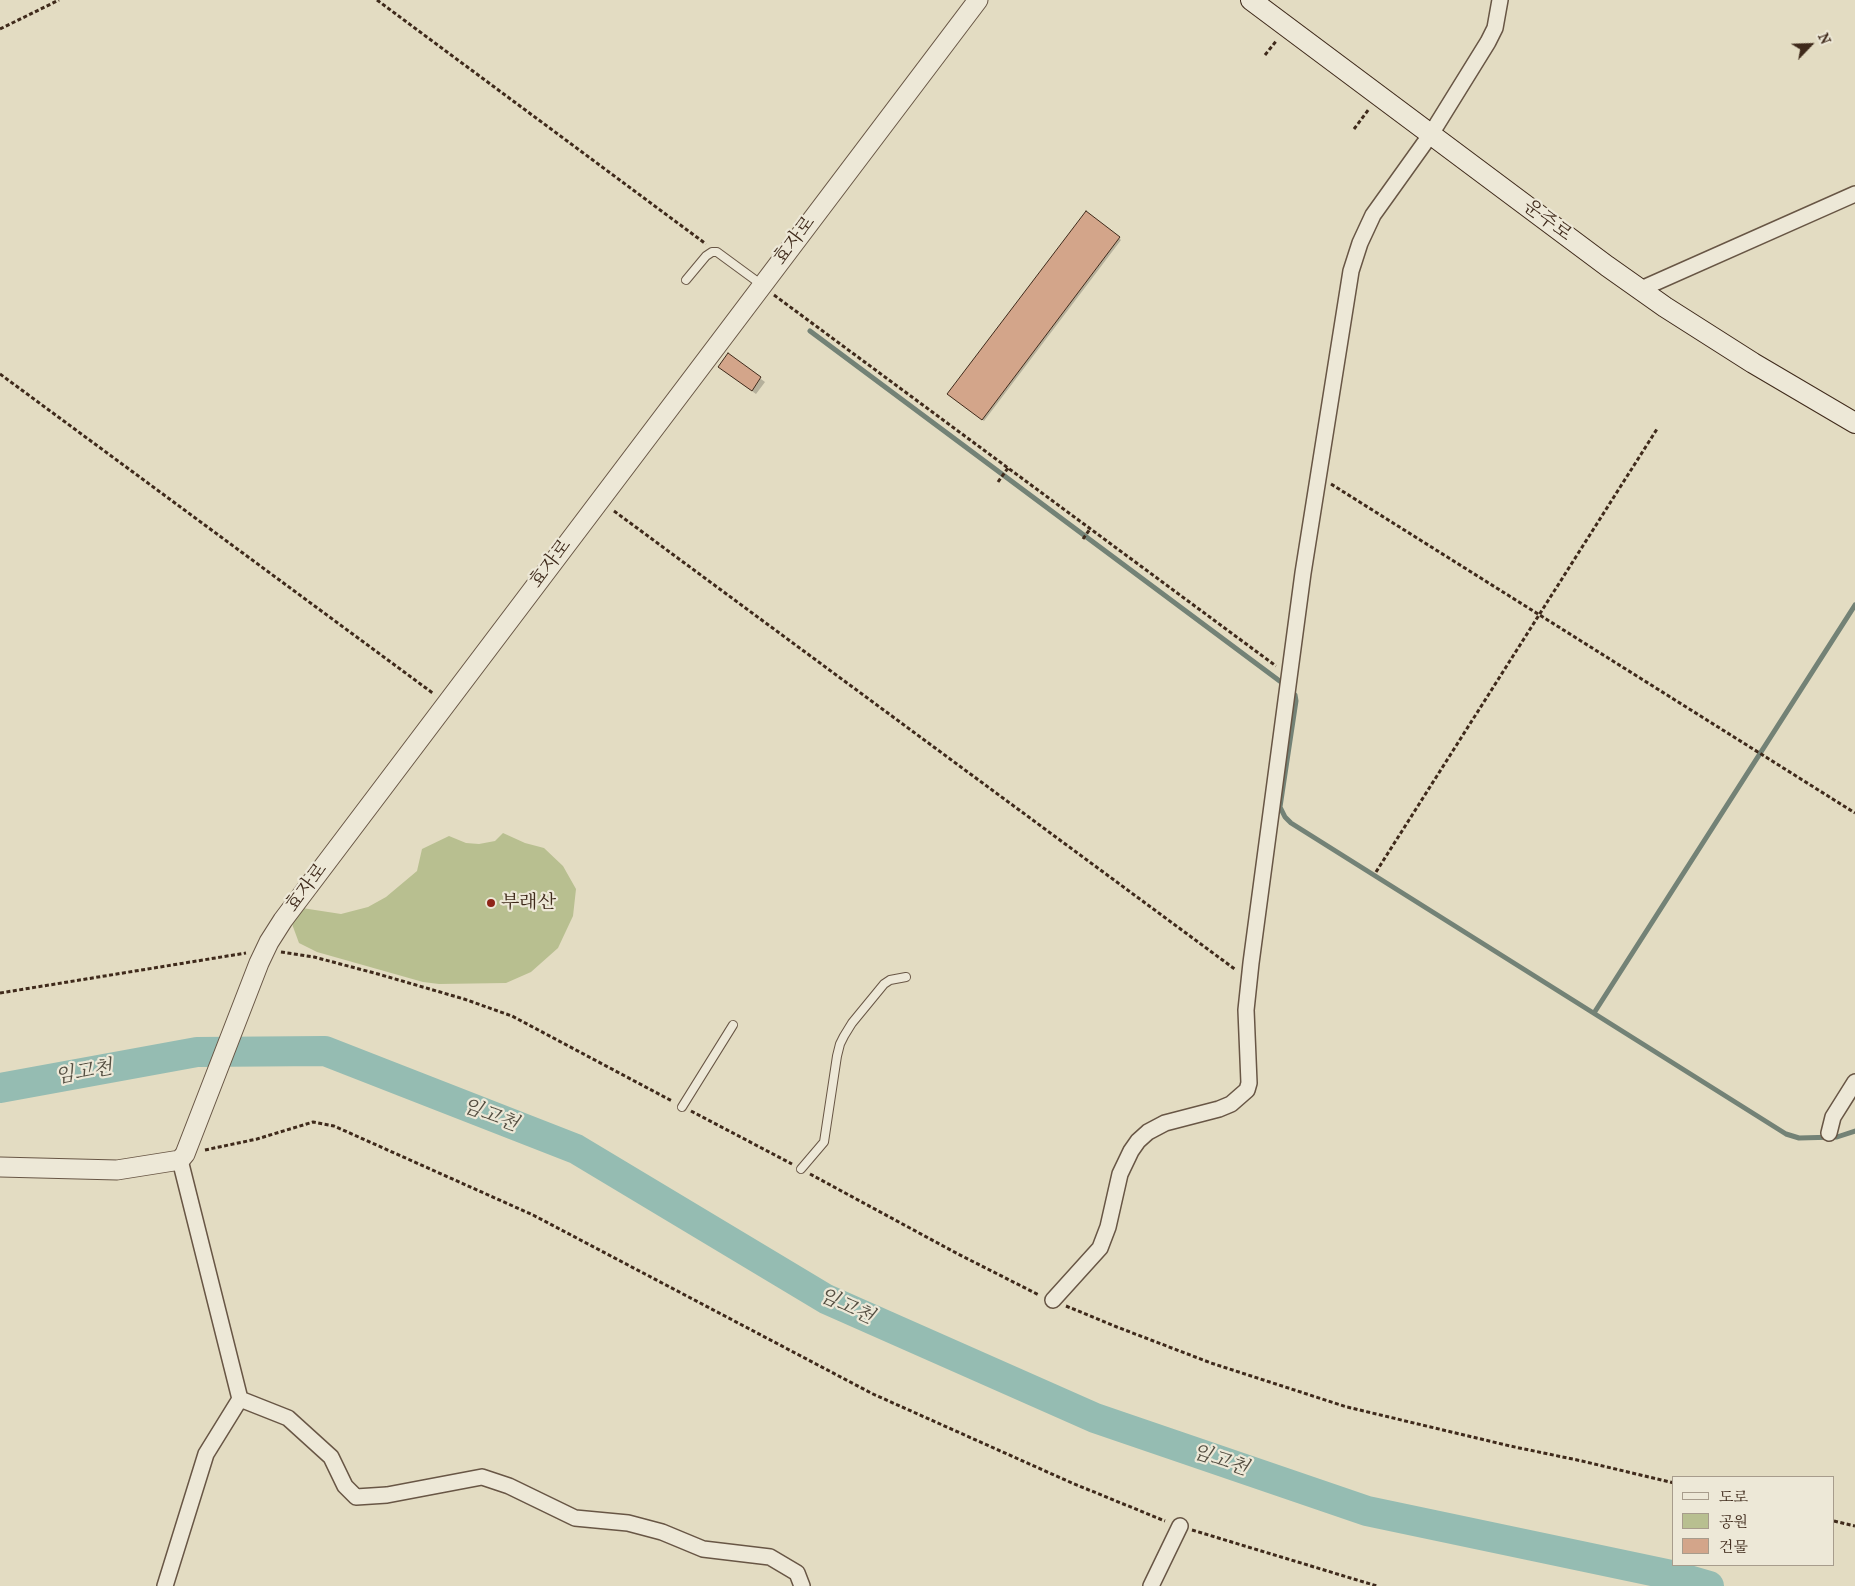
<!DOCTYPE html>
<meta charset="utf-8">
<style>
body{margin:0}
#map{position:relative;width:1855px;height:1586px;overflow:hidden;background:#e3dcc2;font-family:"IM FELL French Canon","Noto Serif KR",serif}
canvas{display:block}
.legend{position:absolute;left:1672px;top:1476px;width:162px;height:90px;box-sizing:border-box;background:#ede8d7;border:1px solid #a79c8c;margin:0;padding:6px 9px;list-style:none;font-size:15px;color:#3f2a1b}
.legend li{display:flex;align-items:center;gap:10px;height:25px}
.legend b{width:25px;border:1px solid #a79c8c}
.north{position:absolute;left:1785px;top:20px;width:50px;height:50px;-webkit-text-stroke:4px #ede8d7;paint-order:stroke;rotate:66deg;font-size:14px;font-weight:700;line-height:20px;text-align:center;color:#3f2a1b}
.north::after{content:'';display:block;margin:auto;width:18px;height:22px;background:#3f2a1b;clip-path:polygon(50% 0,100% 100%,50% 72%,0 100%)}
</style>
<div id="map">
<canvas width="1855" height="1586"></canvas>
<ul class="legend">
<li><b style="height:6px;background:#ede8d7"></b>도로</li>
<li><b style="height:14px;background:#b8bf90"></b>공원</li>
<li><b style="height:14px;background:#d3a58a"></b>건물</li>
</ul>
<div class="north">N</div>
</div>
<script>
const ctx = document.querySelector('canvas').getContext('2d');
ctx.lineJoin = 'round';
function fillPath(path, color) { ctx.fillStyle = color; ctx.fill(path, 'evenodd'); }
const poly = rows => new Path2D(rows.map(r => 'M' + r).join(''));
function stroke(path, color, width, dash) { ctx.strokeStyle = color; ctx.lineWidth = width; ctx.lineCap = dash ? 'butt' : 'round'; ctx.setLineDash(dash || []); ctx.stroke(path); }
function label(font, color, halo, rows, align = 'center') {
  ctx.font = font + ' "IM FELL French Canon","Noto Serif KR",serif'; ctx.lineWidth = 4.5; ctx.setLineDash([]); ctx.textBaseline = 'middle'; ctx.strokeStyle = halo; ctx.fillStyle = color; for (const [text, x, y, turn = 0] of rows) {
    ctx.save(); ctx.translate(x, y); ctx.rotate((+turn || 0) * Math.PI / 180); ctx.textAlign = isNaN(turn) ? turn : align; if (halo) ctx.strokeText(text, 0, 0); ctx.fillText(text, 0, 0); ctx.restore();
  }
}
const green = poly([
 [503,833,525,843,544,848,563,866,576,889,573,916,558,948,531,972,506,983,439,984,423,982,317,952,299,943,292,924,298,912,302,908,341,914,368,907,386,897,417,871,422,849,449,836,466,843,479,844,495,841]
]);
const shadow = poly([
 [1086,212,1121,240,984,421,951,395],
 [728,355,765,382,756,394,724,371]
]);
const stream = poly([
 [810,331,1285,685],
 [1291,691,1295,695,1296,701,1280,807,1285,817,1291,823,1786,1134,1799,1138,1837,1137,1855,1131],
 [1594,1013,1855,605]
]);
const river = poly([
 [0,1088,197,1052,325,1051,576,1149,826,1299,1095,1418,1367,1511,1671,1575,1709,1586]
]);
const building = poly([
 [1086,211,1120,237,982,420,947,394,1086,211],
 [728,353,761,377,752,391,718,367,728,353]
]);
const path = poly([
 [377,0,706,244],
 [0,29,59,0],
 [1265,55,1277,40],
 [1354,129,1369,109],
 [774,295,1276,666],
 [0,374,434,694],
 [998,482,1008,468],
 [1331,484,1855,813],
 [614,511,1236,970],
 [1083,539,1090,529],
 [1376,872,1657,429],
 [281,952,314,957,378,974,464,999,512,1016,672,1101],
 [0,993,246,953],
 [691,1111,792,1164],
 [205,1150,257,1139,313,1122,334,1126,533,1215,873,1394,1072,1483,1165,1521],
 [810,1174,958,1254,1039,1295],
 [1066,1306,1117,1327,1211,1363,1347,1407,1510,1446,1582,1461,1674,1483],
 [1834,1521,1855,1526],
 [1192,1530,1377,1586]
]);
const service = poly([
 [686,280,706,256,712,252,717,252,762,285],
 [682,1107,733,1025],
 [801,1169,824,1142,837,1056,840,1044,844,1036,852,1023,884,984,890,980,906,977]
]);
const minor = poly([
 [1641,289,1855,194],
 [1829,1133,1833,1117,1855,1082],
 [1053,1300,1100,1248,1108,1227,1120,1174,1131,1151,1138,1141,1148,1132,1165,1123,1219,1109,1231,1104,1247,1090,1249,1083,1246,1010,1251,963,1303,573,1351,271,1360,243,1373,215,1431,134,1488,42,1495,28,1500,0],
 [240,1399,288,1418,331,1457,345,1486,356,1497,387,1495,482,1477,509,1486,575,1518,628,1523,662,1532,703,1549,770,1557,797,1573,802,1586],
 [165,1586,206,1454,240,1399,180,1160],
 [1151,1586,1180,1526]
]);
const tertiary = poly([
 [0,1167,117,1170,180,1160,185,1154,259,963,269,942,283,920,978,0]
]);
const secondary = poly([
 [1251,0,1607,266,1665,307,1753,363,1855,423]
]);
const markers = [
 [491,903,5,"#8f2418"]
];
const streetNames = [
 ["운주로",1547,221,37],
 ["효자로",795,241,-53],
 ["효자로",551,564,-53],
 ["효자로",307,888,-53]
];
const poiNames = [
 ["부래산",501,903]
];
const waterNames = [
 ["임고천",84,1073,-10],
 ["임고천",490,1116,21],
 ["임고천",846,1307,25],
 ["임고천",1220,1461,19]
];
fillPath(green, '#b8bf90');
fillPath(shadow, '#0003');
stroke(stream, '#738276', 5);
stroke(river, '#95bcb2', 30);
fillPath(building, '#d3a58a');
stroke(building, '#3f2a1b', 1);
stroke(service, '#685645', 10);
stroke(minor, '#685645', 18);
stroke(tertiary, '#685645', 21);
stroke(secondary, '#3f2a1b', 22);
stroke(path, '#3f2a1b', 3, [4, 2.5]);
stroke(service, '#ede8d7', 8);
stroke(minor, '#ede8d7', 15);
stroke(tertiary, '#ede8d7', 19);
stroke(secondary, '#ede8d7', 20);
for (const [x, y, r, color] of markers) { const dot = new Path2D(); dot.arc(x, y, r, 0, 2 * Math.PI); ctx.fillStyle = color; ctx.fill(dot); stroke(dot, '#ede8d7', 2); }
label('19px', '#3f2a1b', '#ede8d7', streetNames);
label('19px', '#3f2a1b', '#ede8d7', poiNames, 'left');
label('italic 20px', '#544e41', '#ede8d7', waterNames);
</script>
